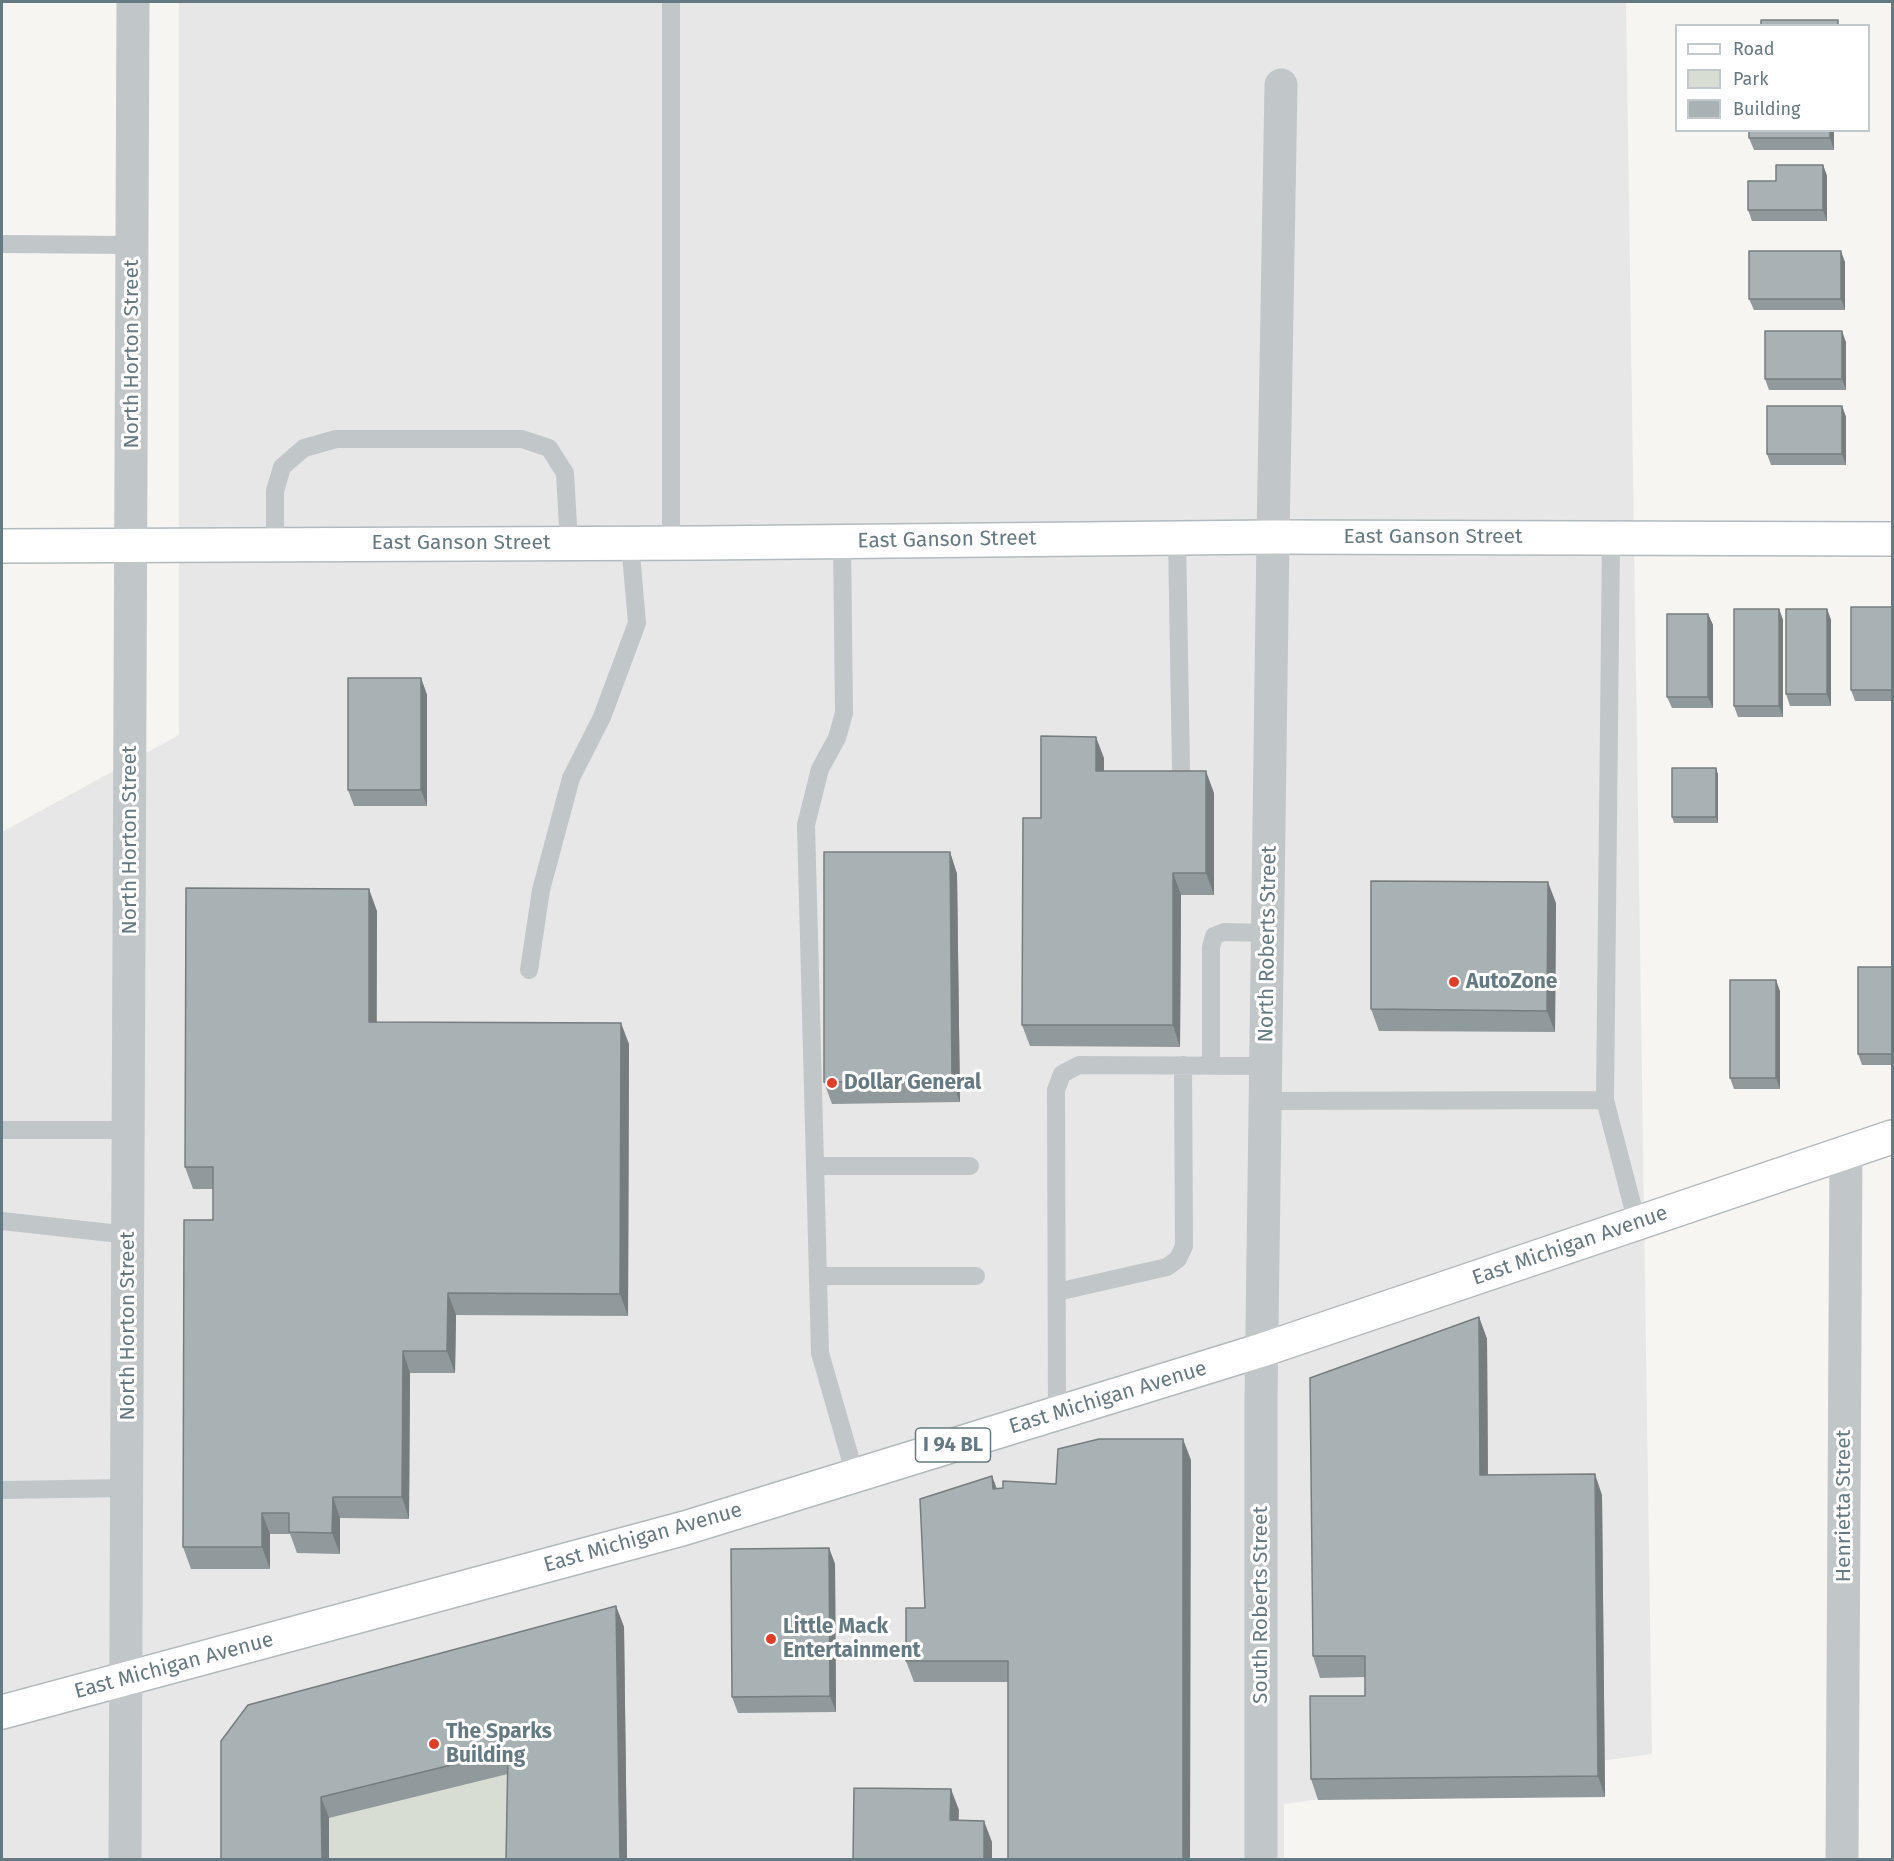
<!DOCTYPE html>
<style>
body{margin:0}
#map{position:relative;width:1894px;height:1861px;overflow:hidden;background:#f6f5f2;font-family:"Fira Sans",sans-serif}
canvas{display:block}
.frame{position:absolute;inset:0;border:3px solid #657983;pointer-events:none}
.legend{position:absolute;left:1675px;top:24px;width:195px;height:108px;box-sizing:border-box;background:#fff;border:2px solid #c1c9cd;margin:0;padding:8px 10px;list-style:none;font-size:18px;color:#657983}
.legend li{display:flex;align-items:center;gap:12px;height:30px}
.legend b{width:30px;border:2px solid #c1c9cd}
</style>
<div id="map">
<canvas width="1894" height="1861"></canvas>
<div class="frame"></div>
<ul class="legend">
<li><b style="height:8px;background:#fff"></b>Road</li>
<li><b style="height:16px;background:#d8ddd3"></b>Park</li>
<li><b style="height:16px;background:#a8b2b5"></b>Building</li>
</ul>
</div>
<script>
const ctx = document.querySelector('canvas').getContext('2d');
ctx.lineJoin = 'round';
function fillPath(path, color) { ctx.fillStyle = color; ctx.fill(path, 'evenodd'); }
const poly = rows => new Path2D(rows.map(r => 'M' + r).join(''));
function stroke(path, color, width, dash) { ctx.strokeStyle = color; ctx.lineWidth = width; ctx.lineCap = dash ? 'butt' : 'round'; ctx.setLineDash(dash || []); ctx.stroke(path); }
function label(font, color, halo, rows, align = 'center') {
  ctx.font = font + ' "Fira Sans",sans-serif'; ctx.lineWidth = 6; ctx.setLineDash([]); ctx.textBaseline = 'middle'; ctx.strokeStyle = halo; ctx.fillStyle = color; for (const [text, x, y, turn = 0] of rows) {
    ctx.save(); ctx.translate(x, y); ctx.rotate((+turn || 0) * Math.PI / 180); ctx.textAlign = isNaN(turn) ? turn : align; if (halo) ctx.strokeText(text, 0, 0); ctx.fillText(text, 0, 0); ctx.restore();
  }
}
const built = poly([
 [179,2,1626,2,1652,1754,1284,1804,1284,1859,2,1860,2,832,179,735]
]);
const green = poly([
 [516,1772,515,1859,329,1859,329,1818]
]);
const lane = poly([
 [671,2,671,543],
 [2,244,133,245],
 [1177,538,1181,770],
 [1611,538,1605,1100,1637,1223],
 [842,541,844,713,837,738,820,769,806,825,820,1353,855,1475],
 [275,544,275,491,282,467,304,448,336,439,522,439,549,448,565,473,569,543],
 [529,970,541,890,571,778,602,717,637,623,630,543],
 [1211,1066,1211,947,1214,936,1224,932,1268,933],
 [1266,1101,1605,1100],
 [2,1130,129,1130],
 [815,1166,970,1166],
 [2,1221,129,1235],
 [818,1276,976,1276],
 [1057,1292,1167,1267,1178,1259,1184,1246,1183,1065],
 [1057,1414,1056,1090,1062,1074,1079,1065,1266,1066],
 [2,1490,128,1488]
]);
const street = poly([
 [125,1860,133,2],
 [1261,1860,1261,1400,1273,537,1281,85],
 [1842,1860,1846,1152]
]);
const secondary = poly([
 [2,546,703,543,1273,537,1892,539]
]);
const primary = poly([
 [2,1712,685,1528,1262,1350,1892,1137]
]);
const wall = poly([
 [1834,130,1834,150,1754,150,1749,138],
 [1823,165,1827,176,1827,221,1752,221,1748,210,1776,181],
 [1845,262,1845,310,1754,310,1749,299],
 [1846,342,1846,390,1769,390,1765,379],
 [1842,406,1846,417,1846,465,1771,465,1767,454],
 [1893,607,1893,701,1855,701,1851,690],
 [1779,609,1783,620,1783,717,1738,717,1734,706],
 [1827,609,1831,620,1831,706,1790,706,1786,694],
 [1708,614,1713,625,1713,708,1672,708,1667,697],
 [421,678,427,695,427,806,354,806,348,790],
 [1104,758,1104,771,1214,793,1214,895,1181,895,1180,1047,1030,1046,1022,1025,1041,818],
 [1718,774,1718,823,1674,823,1672,817],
 [950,852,957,874,960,1102,832,1104,824,1082],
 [1556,903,1555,1032,1379,1031,1371,1009],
 [377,911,377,1022,629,1044,628,1316,456,1315,455,1373,410,1373,409,1519,340,1518,340,1554,297,1553,290,1534,270,1534,270,1569,191,1569,183,1547,213,1220,213,1189,193,1189,185,1167],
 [1893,967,1893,1065,1862,1065,1858,1054],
 [1780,991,1780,1089,1734,1089,1730,1078],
 [1479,1317,1487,1339,1488,1475,1602,1495,1605,1797,1318,1800,1311,1779,1365,1696,1365,1677,1320,1678,1313,1656],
 [1191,1460,1008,1682,914,1682,906,1661,925,1608,992,1476,997,1489,1056,1484],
 [829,1548,835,1564,836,1712,738,1713,732,1697],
 [616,1606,624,1627,627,1860,506,1860,508,1774,329,1818,221,1860]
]);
const shadedWall = poly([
 [1830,130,1834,130,1834,150,1830,138],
 [1823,165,1827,176,1827,221,1823,210],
 [1841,251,1845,262,1845,310,1841,299],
 [1842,331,1846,342,1846,390,1842,379],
 [1842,406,1846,417,1846,465,1842,454],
 [1779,609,1783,620,1783,717,1779,706],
 [1827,609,1831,620,1831,706,1827,694],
 [1708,614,1713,625,1713,708,1708,697],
 [421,678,427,695,427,806,421,790],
 [1096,737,1104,758,1104,793,1096,771],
 [1716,768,1718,774,1718,823,1716,817],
 [1206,771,1214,793,1214,895,1206,873],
 [950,852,957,874,960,1102,952,1081],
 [1173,873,1181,895,1180,1047,1173,1025],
 [1548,882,1556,903,1555,1032,1547,1011],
 [369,889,377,911,376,1044,369,1022],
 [1776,980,1780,991,1780,1089,1776,1078],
 [621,1023,629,1044,628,1316,620,1294],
 [448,1293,456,1315,455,1373,447,1351],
 [1479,1317,1487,1339,1488,1496,1480,1475],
 [403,1351,410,1373,409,1519,402,1497],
 [1183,1439,1191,1460,1190,1860,1183,1860],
 [1595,1474,1602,1495,1605,1797,1598,1776],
 [992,1476,1000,1498,993,1489],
 [333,1497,340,1518,340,1554,332,1533],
 [262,1513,270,1534,270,1569,262,1547],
 [829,1548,835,1564,836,1712,830,1696],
 [616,1606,624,1627,627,1860,620,1860],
 [951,1789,959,1810,958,1841,950,1820],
 [321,1797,329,1818,329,1860,322,1860],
 [984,1821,992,1842,992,1860,984,1860]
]);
const building = poly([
 [1761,20,1838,20,1838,26,1761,26,1761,20],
 [1749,130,1830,130,1830,138,1749,138,1749,130],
 [1776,165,1823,165,1823,210,1748,210,1748,181,1776,181,1776,165],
 [1749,251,1841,251,1841,299,1749,299,1749,251],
 [1765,331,1842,331,1842,379,1765,379,1765,331],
 [1767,406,1842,406,1842,454,1767,454,1767,406],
 [1851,607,1893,607,1893,690,1851,690,1851,607],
 [1734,609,1779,609,1779,706,1734,706,1734,609],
 [1786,609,1827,609,1827,694,1786,694,1786,609],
 [1667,614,1708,614,1708,697,1667,697,1667,614],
 [348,678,421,678,421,790,348,790,348,678],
 [1041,736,1096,737,1096,771,1206,771,1206,873,1173,873,1173,1025,1022,1025,1023,818,1041,818,1041,736],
 [1672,768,1716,768,1716,817,1672,817,1672,768],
 [824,852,950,852,952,1081,824,1082,824,852],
 [1371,881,1548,882,1547,1011,1371,1009,1371,881],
 [186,888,369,889,369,1022,621,1023,620,1294,448,1293,447,1351,403,1351,402,1497,333,1497,332,1533,289,1532,289,1513,262,1513,262,1547,183,1547,184,1220,213,1220,213,1167,185,1167,186,888],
 [1858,967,1893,967,1893,1054,1858,1054,1858,967],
 [1730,980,1776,980,1776,1078,1730,1078,1730,980],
 [1479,1317,1480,1475,1595,1474,1598,1776,1311,1779,1310,1696,1365,1696,1365,1656,1313,1656,1310,1378,1479,1317],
 [1099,1439,1183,1439,1183,1860,1008,1860,1008,1661,906,1661,906,1608,925,1608,920,1499,992,1476,993,1489,1003,1488,1003,1481,1056,1484,1058,1449,1099,1439],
 [829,1548,830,1696,732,1697,731,1549,829,1548],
 [616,1606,620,1860,506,1860,508,1751,321,1797,322,1860,221,1860,221,1741,248,1705,616,1606],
 [854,1788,951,1789,950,1820,984,1821,984,1860,853,1860,854,1788]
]);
const markers = [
 [1454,982,6,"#e13e27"],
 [832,1083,6,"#e13e27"],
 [771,1639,6,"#e13e27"],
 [434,1744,6,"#e13e27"]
];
const shields = [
 [953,1445,75]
];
const shieldNames = [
 ["I 94 BL",953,1445]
];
const streetNames = [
 ["North Horton Street",132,354,-90],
 ["East Ganson Street",1433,537],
 ["East Ganson Street",947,540,-1],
 ["East Ganson Street",461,543],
 ["North Horton Street",130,840,-90],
 ["North Roberts Street",1268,944,-89],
 ["East Michigan Avenue",1570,1246,-19],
 ["North Horton Street",128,1326,-90],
 ["East Michigan Avenue",1108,1398,-17],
 ["Henrietta Street",1844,1506,-90],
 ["East Michigan Avenue",643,1538,-16],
 ["South Roberts Street",1261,1605,-90],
 ["East Michigan Avenue",174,1666,-15]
];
const poiNames = [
 ["AutoZone",1466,982],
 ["Dollar General",844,1083],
 ["Little Mack",783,1627],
 ["Entertainment",783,1651],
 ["The Sparks",446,1732],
 ["Building",446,1756]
];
fillPath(built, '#e6e7e6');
fillPath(green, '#d8ddd3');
stroke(secondary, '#b3babd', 36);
stroke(primary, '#b4b9bc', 36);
stroke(lane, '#c1c6c8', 18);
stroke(street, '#c1c6c8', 33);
stroke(secondary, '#fff', 33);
stroke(primary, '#fff', 33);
fillPath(wall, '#90999c');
fillPath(shadedWall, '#767d7f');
fillPath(building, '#a8b2b5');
stroke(building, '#767d7f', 1.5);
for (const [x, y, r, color] of markers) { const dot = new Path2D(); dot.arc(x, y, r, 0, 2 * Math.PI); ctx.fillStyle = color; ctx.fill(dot); stroke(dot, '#fff', 2); }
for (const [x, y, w] of shields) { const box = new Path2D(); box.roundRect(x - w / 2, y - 17, w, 34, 4.5); ctx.fillStyle = '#fff'; ctx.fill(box); stroke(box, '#657983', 1.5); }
label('bold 20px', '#657983', null, shieldNames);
label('21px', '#657983', '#fff', streetNames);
label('bold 21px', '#657983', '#fff', poiNames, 'left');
</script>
